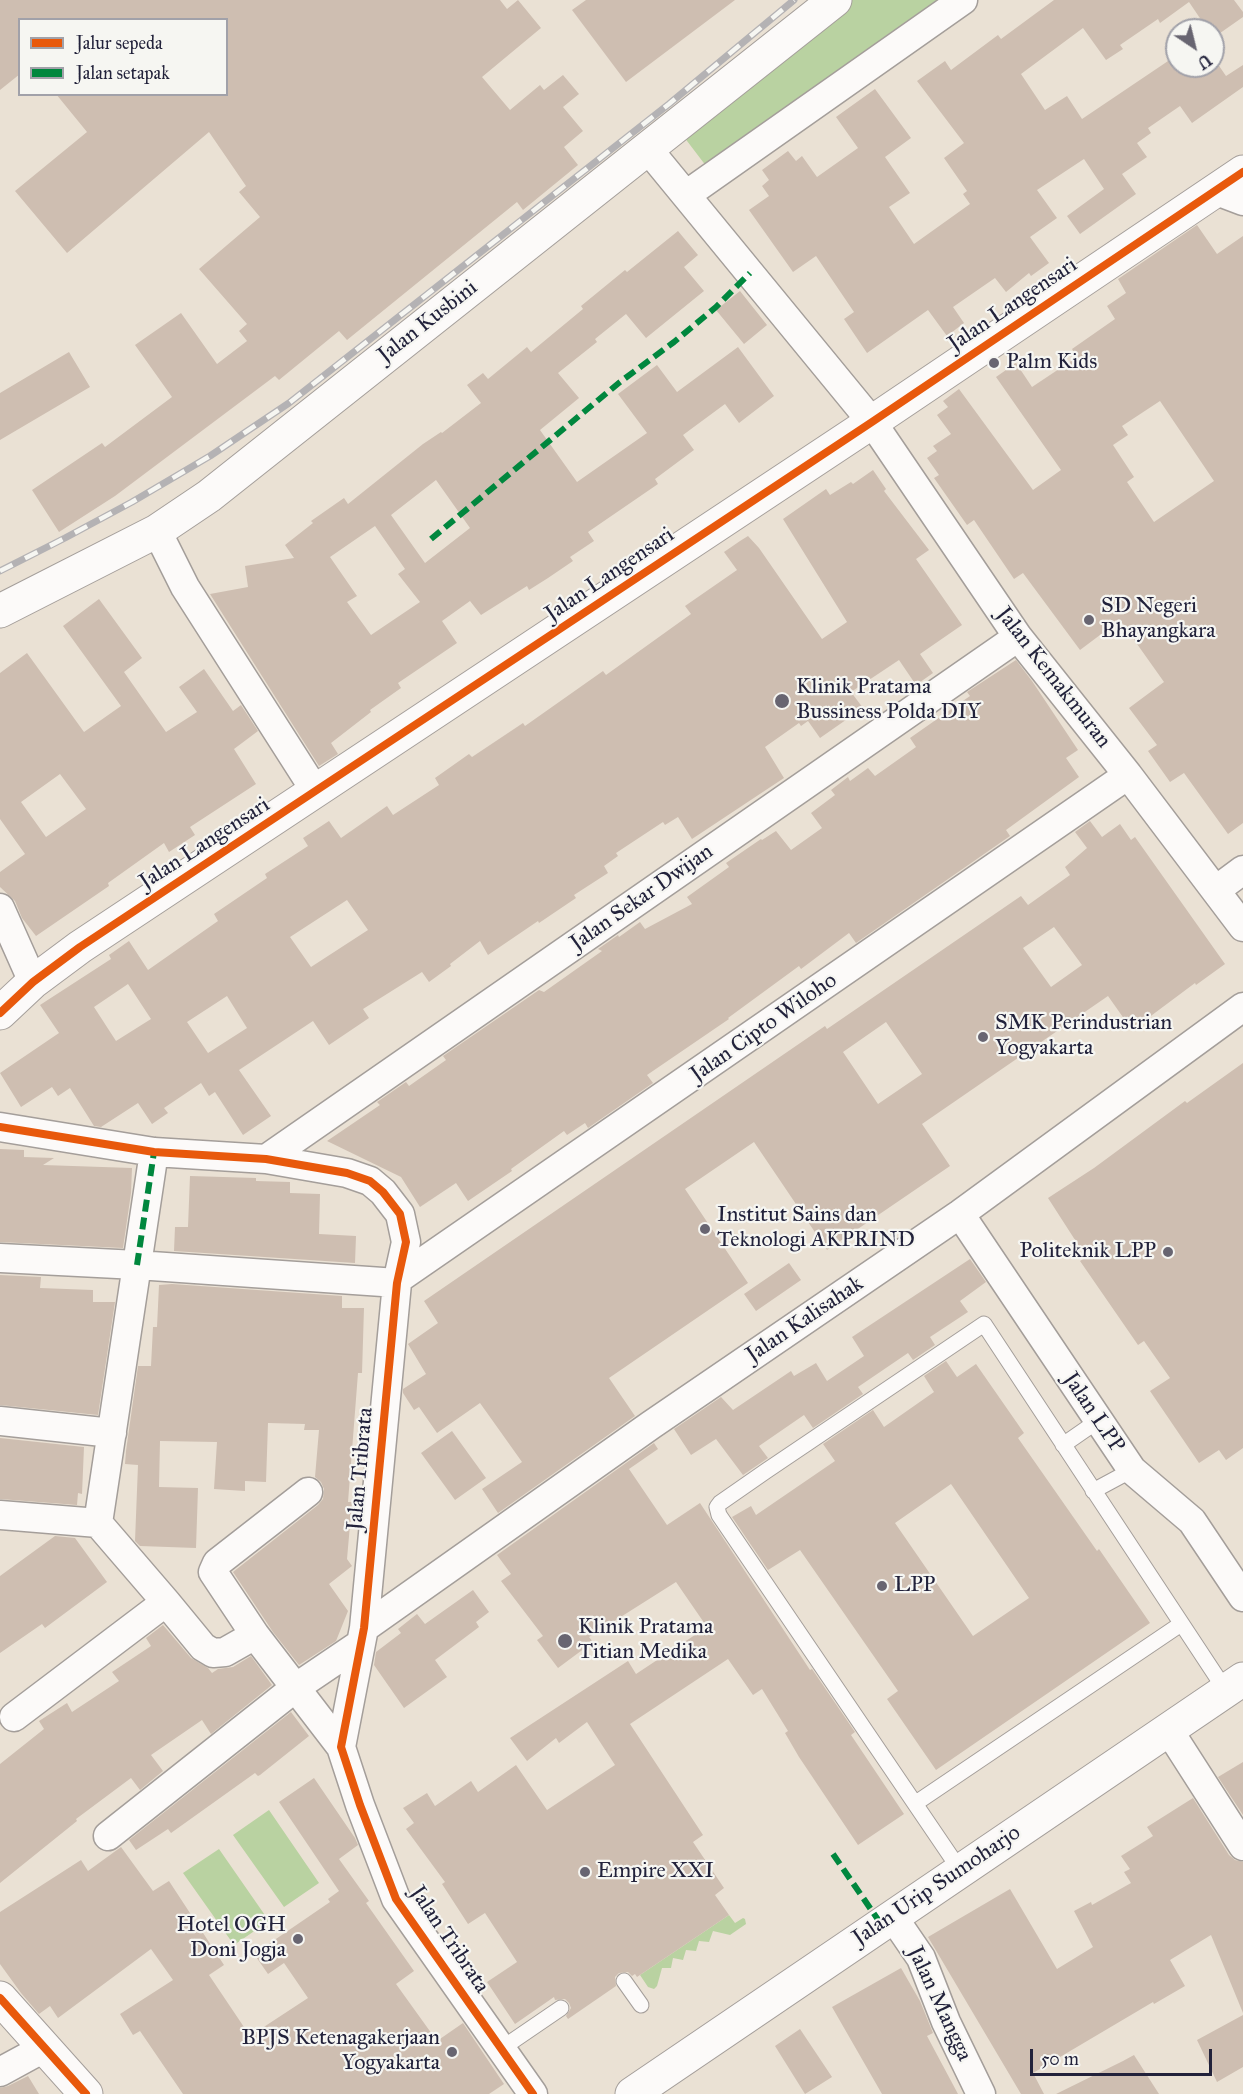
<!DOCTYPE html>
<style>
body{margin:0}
#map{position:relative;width:1243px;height:2094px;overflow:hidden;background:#eae1d4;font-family:"IM FELL Great Primer",serif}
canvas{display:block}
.legend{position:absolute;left:18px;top:18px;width:210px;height:78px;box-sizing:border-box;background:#f6f6f2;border:2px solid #a1a1a9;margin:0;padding:8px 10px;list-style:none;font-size:18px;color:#22223b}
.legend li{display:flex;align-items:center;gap:12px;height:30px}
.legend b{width:30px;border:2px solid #a1a1a9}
.north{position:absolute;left:1165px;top:18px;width:60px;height:60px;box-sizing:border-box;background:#f6f6f2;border:2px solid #a1a1a9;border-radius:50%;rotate:145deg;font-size:16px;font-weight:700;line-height:24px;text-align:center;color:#22223b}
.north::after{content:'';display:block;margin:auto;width:21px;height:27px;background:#686571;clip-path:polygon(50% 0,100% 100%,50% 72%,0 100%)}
.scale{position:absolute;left:1030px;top:2049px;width:182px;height:27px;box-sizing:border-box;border:3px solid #22223b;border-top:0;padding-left:8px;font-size:18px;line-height:21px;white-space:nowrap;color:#22223b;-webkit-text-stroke:4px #f6f6f2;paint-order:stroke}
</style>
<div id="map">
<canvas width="1243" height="2094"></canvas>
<ul class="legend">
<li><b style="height:8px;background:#e8590c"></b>Jalur sepeda</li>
<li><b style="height:8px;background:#00873e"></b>Jalan setapak</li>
</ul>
<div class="north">U</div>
<div class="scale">50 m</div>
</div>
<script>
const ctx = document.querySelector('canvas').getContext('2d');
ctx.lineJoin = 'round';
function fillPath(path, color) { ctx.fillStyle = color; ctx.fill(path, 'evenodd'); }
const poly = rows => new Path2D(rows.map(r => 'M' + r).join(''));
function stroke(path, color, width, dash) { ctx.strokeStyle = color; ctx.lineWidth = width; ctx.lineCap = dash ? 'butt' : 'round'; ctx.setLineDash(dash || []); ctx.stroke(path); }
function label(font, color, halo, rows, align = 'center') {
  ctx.font = font + ' "IM FELL Great Primer",serif'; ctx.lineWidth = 4.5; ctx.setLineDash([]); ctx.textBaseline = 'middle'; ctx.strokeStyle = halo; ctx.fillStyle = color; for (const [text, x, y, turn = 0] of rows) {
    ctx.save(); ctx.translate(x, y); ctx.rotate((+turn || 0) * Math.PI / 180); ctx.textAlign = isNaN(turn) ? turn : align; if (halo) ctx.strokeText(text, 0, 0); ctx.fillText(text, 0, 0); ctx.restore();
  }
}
const green = poly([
 [852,0,942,0,716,179,684,137,747,84],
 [269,1810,319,1883,284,1907,233,1835],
 [219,1849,269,1921,234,1945,183,1873],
 [729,1915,735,1923,743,1918,745,1919,746,1924,730,1935,713,1931,709,1942,699,1941,696,1951,686,1950,683,1960,673,1958,671,1968,662,1968,657,1986,654,1989,648,1987,640,1975]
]);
const building = poly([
 [0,0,500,0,507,9,518,0,541,28,482,77,510,110,540,85,544,90,563,75,579,94,563,107,583,131,564,147,578,165,523,210,517,202,347,340,339,331,279,380,275,376,115,496,59,532,32,490,102,443,105,447,172,397,135,345,181,313,217,364,247,341,239,331,247,324,199,269,260,217,239,192,246,186,209,132,67,253,15,191,87,132,56,94,226,94,226,20,20,20,20,74,0,90],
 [586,0,735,0,626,82,572,10],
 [1054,0,1234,0,1243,12,1243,17,1213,38,1213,30,1208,30,1189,2,1160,23,1158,19,1120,45,1123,49,1106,60,1083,28,1021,74,1045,110,1067,96,1082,119,1177,55,1177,66,1213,66,1213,57,1226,76,1243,65,1243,87,1192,123,1180,106,1148,128,1151,133,1137,143,1147,157,1122,174,1136,194,1080,234,1067,216,1104,189,1084,159,1037,190,1057,218,1030,237,1049,263,1031,276,1029,273,1006,292,995,278,953,307,964,323,947,336,928,310,867,353,844,319,854,312,816,256,793,272,749,210,769,196,762,186,769,180,762,170,788,151,796,161,802,156,817,177,858,148,836,117,875,89,911,138,885,157,910,193,889,207,914,244,970,204,963,194,967,191,944,158,964,143,917,81,945,61,951,70,998,35,1001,39],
 [1197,225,1217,254,1243,236,1243,823,1228,834,1184,773,1170,782,1148,751,1157,745,1129,708,1164,682,1120,620,1080,650,1023,573,1014,579,974,520,967,525,934,478,939,475,927,458,937,451,933,446,951,434,937,415,948,407,943,401,959,389,1033,490,1061,470,996,377,1016,363,1032,387,1077,357,1072,349,1115,319,1107,306,1126,293,1118,279],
 [1160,401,1214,481,1154,522,1127,482,1134,477,1113,445,1128,435,1122,426],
 [678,231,698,255,684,267,704,291,646,338,626,314,595,339,597,342,558,373,579,398,540,430,577,482,647,433,618,394,657,365,677,392,738,347,774,396,739,423,725,404,683,435,694,450,655,479,658,484,588,532,594,541,570,557,573,561,548,578,529,590,527,586,481,615,470,601,442,621,457,643,398,683,401,688,370,710,371,712,331,743,338,754,319,766,210,594,248,587,245,566,294,558,285,545,313,523,311,521,344,498,348,504,423,444,441,432,442,433,481,403,467,385,483,373,488,379,527,347,531,352,583,309,581,306,625,270,627,272],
 [436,480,470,528,425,563,391,515],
 [375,526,405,569,398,574,420,602,371,635,347,602,357,596,330,557],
 [740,291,767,325,744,344,716,310],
 [69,352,90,387,0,440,0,393],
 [873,470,886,489,884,491,929,550,916,559,962,625,920,654,933,673,916,685,899,660,851,692,863,708,820,738,808,721,801,726,799,723,765,747,784,778,692,839,678,817,665,825,663,822,616,853,618,856,604,866,608,873,574,895,576,898,539,923,538,921,488,955,480,941,450,964,451,966,429,982,422,972,363,1009,369,1018,329,1045,313,1021,239,1070,271,1116,243,1135,215,1092,209,1096,201,1083,164,1108,168,1113,152,1124,138,1103,101,1127,94,1126,70,1088,58,1096,52,1087,21,1107,0,1073,59,1033,40,1005,111,959,109,955,129,941,148,970,218,921,214,914,267,878,265,874,308,846,303,838,329,821,341,838,387,806,393,815,439,785,435,778,469,754,472,757,523,723,525,726,603,671,606,675,691,614,685,606,737,570,724,552,740,541,748,536,759,548,822,639,847,622,783,519,826,489,830,495,851,482,853,484],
 [347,900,368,930,311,967,290,937],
 [128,984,151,1019,116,1041,94,1007],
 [227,996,247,1028,208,1053,187,1022],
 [99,599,142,658,124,672,166,732,197,712,179,687,204,669,233,711,241,705,258,731,234,749,256,784,190,827,195,835,169,852,164,843,108,883,109,886,36,936,22,918,15,901,0,887,0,872,25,854,0,819,0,673,27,653,84,732,121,706,63,626],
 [60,774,86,809,46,837,21,802],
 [1016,660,1032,681,1078,750,1066,758,1079,777,1006,830,1010,836,856,943,849,933,801,969,799,966,728,1018,729,1019,647,1075,653,1083,588,1128,585,1123,567,1135,564,1131,511,1169,512,1171,468,1201,456,1183,420,1207,401,1177,327,1141,380,1105,377,1102,406,1082,409,1086,446,1060,443,1056,539,990,544,992,602,951,598,949,618,935,619,937,640,922,645,929,692,904,687,897,729,867,726,863,761,839,762,840,776,831,791,850,822,828,811,813,835,795,831,790,848,777,850,781,868,768,875,776,916,747,910,738,970,696,967,692],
 [1090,821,1102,837,1120,824,1131,840,1135,837,1225,964,1196,985,1195,983,1132,1030,1108,996,922,1124,950,1166,827,1250,754,1142,685,1189,748,1283,609,1378,635,1416,498,1513,482,1489,522,1462,480,1403,437,1433,419,1407,414,1410,403,1393,403,1389,426,1374,408,1344,438,1323,424,1301,825,1026,827,1029,1021,896,1028,905,1070,875,1065,867,1087,848,1075,832],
 [1054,927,1082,965,1051,987,1023,948],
 [886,1022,922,1074,878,1104,843,1052],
 [1243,1063,1243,1448,1226,1460,1219,1450,1199,1463,1150,1391,1170,1378,1144,1341,1138,1345,1080,1261,1086,1257,1048,1198,1094,1168,1185,1101,1187,1103],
 [0,1149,24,1150,24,1157,54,1158,43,1165,132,1168,131,1193,123,1248,0,1242],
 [190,1176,256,1178,256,1181,290,1182,290,1193,320,1194,319,1234,356,1236,355,1263,174,1251,175,1227,188,1227],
 [970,1259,986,1282,960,1301,968,1312,930,1337,935,1345,913,1360,908,1353,858,1387,863,1394,813,1428,804,1415,759,1446,768,1458,743,1475,716,1439,691,1455,674,1429,721,1397,733,1410,791,1371,794,1376,816,1363,827,1381,864,1356,852,1337],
 [789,1263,801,1280,756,1311,744,1294],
 [0,1275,41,1277,40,1288,93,1290,93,1302,115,1302,98,1415,0,1405],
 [172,1284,342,1296,342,1308,364,1308,362,1373,358,1373,348,1502,352,1502,347,1559,352,1566,329,1584,348,1611,336,1641,299,1665,273,1632,233,1572,318,1505,323,1499,324,1489,321,1482,315,1477,319,1430,304,1430,305,1424,268,1423,266,1482,245,1481,245,1491,214,1489,217,1442,160,1441,159,1487,198,1488,196,1548,140,1546,135,1541,138,1465,125,1464,126,1451,138,1366,151,1366,153,1327,157,1327,159,1285],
 [946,1361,957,1377,976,1364,1024,1433,1018,1438,1097,1551,1099,1549,1150,1623,936,1770,887,1699,898,1691,800,1550,768,1570,732,1517,751,1506,756,1515,835,1461,823,1444,873,1410,884,1427,934,1392,924,1376],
 [951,1484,1029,1598,973,1636,895,1523],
 [452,1431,486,1478,455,1500,421,1453],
 [0,1438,84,1447,82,1494,78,1493,77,1505,0,1499],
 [654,1443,658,1449,629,1469,667,1525,700,1503,810,1670,812,1669,855,1732,851,1735,904,1814,858,1845,799,1757,785,1733,788,1731,762,1689,753,1695,728,1659,630,1724,703,1835,693,1842,724,1888,715,1895,729,1915,637,1977,635,1974,632,1976,628,1972,619,1973,615,1977,616,1986,568,2019,566,2016,571,2008,569,2003,565,1999,555,2000,554,1997,515,2024,487,1982,517,1962,485,1913,468,1924,442,1884,445,1882,406,1829,414,1823,403,1808,427,1793,435,1806,471,1781,478,1792,516,1765,547,1810,615,1765,587,1722,559,1743,556,1738,527,1761,510,1738,628,1661,636,1674,707,1627,676,1582,589,1637,593,1642,558,1668,537,1640,543,1636,501,1581,511,1574,497,1555],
 [55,1536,75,1538,107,1582,45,1628,42,1624,0,1653,0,1576],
 [473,1590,489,1612,476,1622,479,1627,435,1660,447,1677,404,1708,374,1665,376,1652,401,1633,398,1629,417,1614,425,1624],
 [163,1625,191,1658,208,1668,212,1673,218,1669,233,1667,251,1656,272,1685,211,1734,202,1720,151,1755,163,1771,140,1790,131,1778,76,1819,77,1821,0,1883,0,1764,44,1729,39,1721,67,1703,72,1712,119,1681,112,1672,151,1646,146,1638],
 [291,1712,309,1736,260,1775,258,1776,255,1773,171,1833,168,1829,136,1850,129,1840],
 [1243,1762,1243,1815,1218,1777],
 [314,1778,355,1838,358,1845,339,1859,369,1901,366,1903,414,1971,396,1984,437,2041,463,2023,504,2084,489,2094,183,2094,140,2031,133,2035,120,2014,173,1980,151,1949,58,2018,50,2006,39,2014,21,1993,0,1964,0,1912,81,1860,88,1871,121,1847,153,1891,169,1881,224,1965,209,1975,250,2036,308,1998,284,1963,268,1974,254,1954,330,1902,328,1899,339,1891,279,1802],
 [1193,1798,1229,1855,1235,1860,1243,1862,1243,2013,1211,1935,1170,1960,1185,1986,1154,2004,1153,2002,1033,2073,1044,2094,1021,2094,928,1937,1010,1889,1057,1969,1093,1947,1074,1911,1091,1902,1092,1905,1131,1883,1124,1872,1130,1869,1121,1856,1153,1836,1147,1827],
 [901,1968,920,2001,933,2033,927,2036,958,2094,882,2094,832,2007],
 [1243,2015,1243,2067,1217,2082,1197,2040],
 [800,2029,832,2077,805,2094,775,2046],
 [1134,2055,1159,2094,1056,2094,1123,2061],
 [28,2076,39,2094,0,2094,0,2088,8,2086]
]);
const service = poly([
 [1063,1445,1099,1420],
 [1093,1491,1132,1470],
 [916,1803,1181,1624],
 [960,1870,719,1515,717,1507,720,1503,766,1471,984,1324,1226,1691],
 [624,1981,641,2005],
 [501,2049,561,2008]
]);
const minor = poly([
 [647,148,872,422,1018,637,1128,775,1243,927],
 [1214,190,1243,201],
 [686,195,963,0],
 [157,531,185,587,316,792],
 [1216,890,1243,870],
 [0,908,33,982],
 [0,1127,154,1152,266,1159,347,1173,370,1181,383,1192,400,1214,406,1242,397,1283,364,1628,341,1747,360,1805,396,1899,533,2094],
 [154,1152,98,1523,166,1602],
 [266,1159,1018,637],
 [960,1214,1132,1470,1192,1521,1243,1597],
 [0,1258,137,1265,397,1283],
 [398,1279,1128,775],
 [0,1421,112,1433],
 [308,1492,217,1563,213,1572,255,1635,341,1747],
 [0,1515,98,1523],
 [364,1628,651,1425,960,1214,1243,1007],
 [14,1717,166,1602,203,1647,213,1653,225,1652,255,1635],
 [1168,1729,1243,1846],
 [108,1836,295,1688,360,1644],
 [893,1917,921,1958,946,2022,981,2094],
 [0,2072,44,2048]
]);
const tertiary = poly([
 [0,611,157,531,209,496,835,0]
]);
const secondary = poly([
 [0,1013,33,982,80,947,872,422,1243,172],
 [0,1998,86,2094]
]);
const primary = poly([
 [632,2094,1243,1679]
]);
const rail = poly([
 [0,571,65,538,132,502,210,456,289,403,669,104,794,0]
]);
const quiet = poly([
 [431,539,620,382,674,342,716,307,750,273],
 [137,1265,154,1152],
 [833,1854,881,1924]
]);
const cycleway = poly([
 [0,1013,33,982,80,947,872,422,1243,172],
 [0,1127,154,1152,266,1159,347,1173,370,1181,383,1192,400,1214,406,1242,397,1283,364,1628,341,1747,360,1805,396,1899,533,2094],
 [0,1998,86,2094]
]);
const markers = [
 [994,363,6,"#686571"],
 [1089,620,6,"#686571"],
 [782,701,8,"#686571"],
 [983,1037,6,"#686571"],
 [705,1229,6,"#686571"],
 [1168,1252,6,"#686571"],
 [882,1586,6,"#686571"],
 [565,1641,8,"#686571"],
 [585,1872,6,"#686571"],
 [298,1939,6,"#686571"],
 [452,2052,6,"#686571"]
];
const streetNames = [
 ["Jalan Langensari",1013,305,-34],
 ["Jalan Kusbini",428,322,-38],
 ["Jalan Langensari",610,575,-34],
 ["Jalan Kemakmuran",1053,678,52],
 ["Jalan Langensari",205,844,-33],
 ["Jalan Sekar Dwijan",642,898,-35],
 ["Jalan Cipto Wiloho",764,1028,-35],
 ["Jalan Kalisahak",805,1320,-34],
 ["Jalan LPP",1093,1413,56],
 ["Jalan Tribrata",361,1469,-85],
 ["Jalan Urip Sumoharjo",937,1886,-34],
 ["Jalan Tribrata",449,1940,56],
 ["Jalan Mangga",939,2004,65]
];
const poiNames = [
 ["Palm Kids",1006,363],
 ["SD Negeri",1101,607],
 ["Bhayangkara",1101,632],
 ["Klinik Pratama",796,688],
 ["Bussiness Polda DIY",796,713],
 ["SMK Perindustrian",995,1024],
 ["Yogyakarta",995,1049],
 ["Institut Sains dan",717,1216],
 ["Teknologi AKPRIND",717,1241],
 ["Politeknik LPP",1156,1252,"right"],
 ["LPP",894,1586],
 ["Klinik Pratama",578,1628],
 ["Titian Medika",578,1653],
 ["Empire XXI",597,1872],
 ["Hotel OGH",286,1926,"right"],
 ["Doni Jogja",286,1951,"right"],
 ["BPJS Ketenagakerjaan",440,2039,"right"],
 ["Yogyakarta",440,2064,"right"]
];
fillPath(green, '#b9d2a1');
fillPath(building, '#cebeb1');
stroke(service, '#a49e9a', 17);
stroke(minor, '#a49e9a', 31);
stroke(tertiary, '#a49e9a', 35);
stroke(secondary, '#a49e9a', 35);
stroke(primary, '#a49e9a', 35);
stroke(service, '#fcfaf9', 15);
stroke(minor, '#fcfaf9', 28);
stroke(tertiary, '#fcfaf9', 33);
stroke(secondary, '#fcfaf9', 33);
stroke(primary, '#fcfaf9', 33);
stroke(rail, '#b4b2b4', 7);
stroke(rail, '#f6f6f2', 4.5, [14]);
stroke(quiet, '#00873e', 6, [12, 6]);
stroke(cycleway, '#e8590c', 8);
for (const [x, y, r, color] of markers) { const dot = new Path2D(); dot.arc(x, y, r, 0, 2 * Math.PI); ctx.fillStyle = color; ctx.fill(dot); stroke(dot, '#f6f6f2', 2); }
label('22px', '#22223b', '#f6f6f2', streetNames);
label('22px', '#22223b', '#f6f6f2', poiNames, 'left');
</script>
